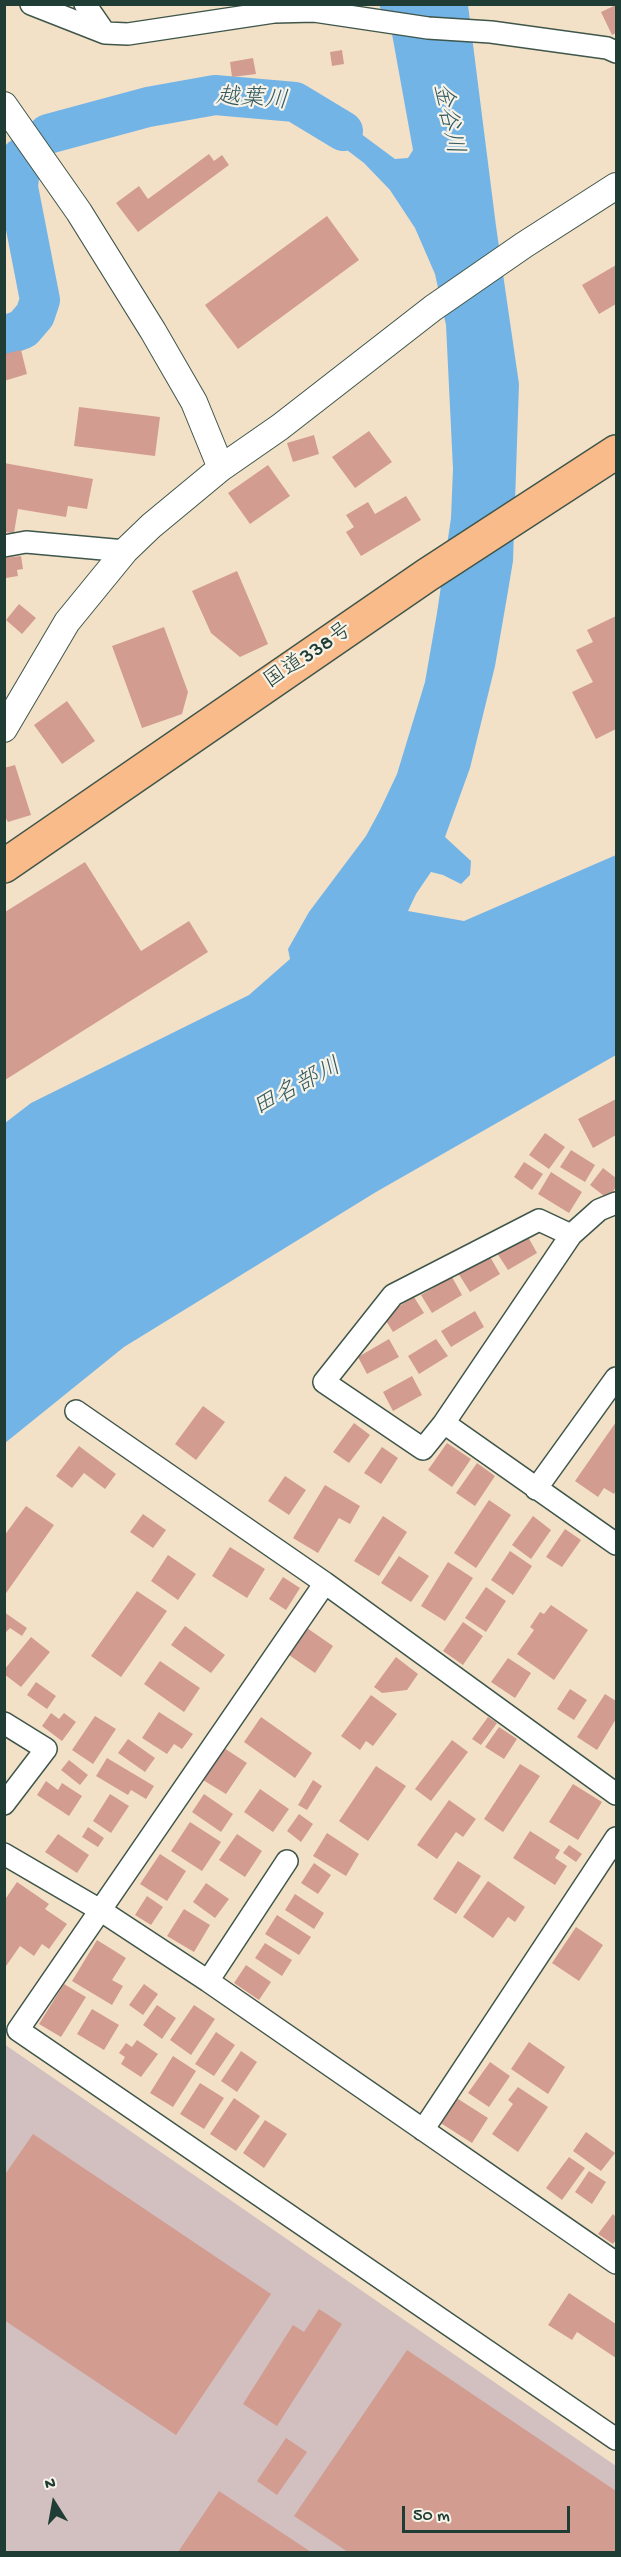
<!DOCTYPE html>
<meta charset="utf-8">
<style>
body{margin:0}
#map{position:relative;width:621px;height:2557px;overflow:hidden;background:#f3e1c7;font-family:"Gochi Hand",sans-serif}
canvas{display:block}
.frame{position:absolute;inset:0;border:6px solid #1f3d34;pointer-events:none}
.north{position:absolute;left:24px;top:2473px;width:60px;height:60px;-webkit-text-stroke:4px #f7f3e8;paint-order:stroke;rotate:349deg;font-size:16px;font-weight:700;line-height:24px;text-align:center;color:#1f3d34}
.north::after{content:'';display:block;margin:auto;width:21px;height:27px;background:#1f3d34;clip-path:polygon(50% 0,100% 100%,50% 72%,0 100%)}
.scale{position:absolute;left:402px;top:2506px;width:168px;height:27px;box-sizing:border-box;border:3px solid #1f3d34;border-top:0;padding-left:8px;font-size:18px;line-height:21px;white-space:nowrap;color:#1f3d34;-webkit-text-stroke:4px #f7f3e8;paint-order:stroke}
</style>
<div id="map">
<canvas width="621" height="2557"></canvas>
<div class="frame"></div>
<div class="north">N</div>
<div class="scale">50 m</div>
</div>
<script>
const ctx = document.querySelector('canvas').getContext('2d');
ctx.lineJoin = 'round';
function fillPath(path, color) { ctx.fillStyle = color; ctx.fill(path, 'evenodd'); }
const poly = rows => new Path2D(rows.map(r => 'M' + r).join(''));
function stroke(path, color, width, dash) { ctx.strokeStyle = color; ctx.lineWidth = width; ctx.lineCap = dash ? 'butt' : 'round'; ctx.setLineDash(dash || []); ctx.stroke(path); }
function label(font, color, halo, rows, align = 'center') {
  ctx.font = font + ' "Gochi Hand","Klee One",sans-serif'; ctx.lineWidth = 4.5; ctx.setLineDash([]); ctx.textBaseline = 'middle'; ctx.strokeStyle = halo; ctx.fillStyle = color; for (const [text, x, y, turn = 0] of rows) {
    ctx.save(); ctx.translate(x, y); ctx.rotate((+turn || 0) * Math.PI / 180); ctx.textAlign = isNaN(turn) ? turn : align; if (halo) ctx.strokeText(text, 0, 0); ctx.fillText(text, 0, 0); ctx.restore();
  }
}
const industrial = poly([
 [4,2044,616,2466,616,2552,5,2552]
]);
const water = poly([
 [379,5,468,5,496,226,519,384,513,561,507,597,495,666,470,768,445,837,471,861,470,875,461,884,443,875,431,872,416,894,408,911,464,921,616,855,616,1055,376,1192,124,1347,5,1443,5,1123,31,1103,249,995,290,959,288,949,309,912,366,836,380,810,397,774,425,682,437,613,451,518,453,469,446,325,435,274,415,228,390,190,364,163,301,115,295,102,322,105,395,159,408,158,413,150,392,34]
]);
const river = poly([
 [48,134,148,107,215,95,295,102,343,131],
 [4,336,23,329,35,315,40,300,18,187,21,158]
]);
const building = poly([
 [616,5,616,33,612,35,601,12],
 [342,50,344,64,332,66,330,52],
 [253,58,256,74,232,77,230,62],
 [209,154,214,161,222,155,229,165,138,232,116,203,139,186,148,199],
 [327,216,359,260,238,349,205,305],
 [616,265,616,304,599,314,582,285],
 [21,350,27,374,4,381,4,354],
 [79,407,160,417,155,456,74,446],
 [369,431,392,462,355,488,332,457],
 [314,435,319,454,293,462,287,443],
 [4,463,93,479,87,509,68,506,66,517,18,509,14,533,4,532],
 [268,465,290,496,250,524,228,493],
 [406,496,421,520,361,556,346,532,354,527,346,515,368,502,375,514],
 [21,556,23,569,17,570,18,576,6,578,4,558],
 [237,571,268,644,240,657,211,633,192,591],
 [19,604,36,618,22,634,6,620],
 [616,616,616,729,596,739,572,692,593,682,576,650,593,642,587,630],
 [164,627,188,692,182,714,142,728,112,646],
 [67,701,95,741,62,764,34,725],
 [15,765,31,815,8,822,4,815,4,768],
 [85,862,141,951,189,921,208,952,5,1080,5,912],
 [616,1099,616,1135,593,1148,578,1119],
 [545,1133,565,1147,549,1169,529,1155],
 [571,1150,595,1165,585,1182,560,1167],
 [524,1162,543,1174,532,1190,514,1177],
 [603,1168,616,1178,616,1187,608,1199,590,1185],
 [551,1172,582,1192,569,1213,538,1194],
 [527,1235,537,1253,508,1270,497,1253],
 [489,1255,500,1274,470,1292,458,1273],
 [452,1277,462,1295,432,1313,421,1295],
 [414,1297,424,1313,393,1332,383,1316],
 [475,1311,484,1327,451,1347,441,1331],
 [389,1339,399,1357,367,1374,358,1357],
 [436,1339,448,1356,419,1374,408,1356],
 [412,1376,422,1395,393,1411,383,1392],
 [203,1406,225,1422,196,1460,175,1444],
 [616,1422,616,1490,614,1494,604,1488,598,1497,575,1481],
 [354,1423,370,1435,349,1463,333,1452],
 [447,1443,471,1459,452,1487,428,1470],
 [79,1446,116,1474,105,1489,84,1473,72,1488,56,1476],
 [382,1447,398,1458,381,1484,364,1473],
 [477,1463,495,1476,475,1506,456,1493],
 [285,1476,306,1490,289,1515,268,1501],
 [325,1485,360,1506,350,1524,339,1518,318,1553,293,1538],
 [489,1500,511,1515,476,1568,454,1553],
 [26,1506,54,1525,4,1596,4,1536],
 [143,1514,166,1530,153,1548,130,1532],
 [383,1516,407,1532,379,1576,354,1561],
 [533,1516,551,1530,531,1559,512,1545],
 [565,1529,581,1540,562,1567,546,1557],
 [230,1547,265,1569,247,1598,212,1576],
 [510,1551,532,1566,513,1595,491,1580],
 [168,1555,196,1574,178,1600,151,1581],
 [399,1556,429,1576,411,1602,381,1583],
 [448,1562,473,1578,445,1621,421,1606],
 [283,1577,300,1588,286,1610,269,1599],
 [486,1587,506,1601,486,1632,465,1618],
 [137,1591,167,1611,121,1677,91,1656],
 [551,1605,588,1630,554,1680,517,1654,534,1630,530,1627,540,1612,544,1614],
 [4,1612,27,1628,22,1636,10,1628,4,1634],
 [463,1622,483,1636,463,1665,443,1651],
 [185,1626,225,1655,211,1673,171,1645],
 [307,1628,333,1646,315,1673,289,1655],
 [31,1637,50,1652,21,1687,4,1674,4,1670],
 [396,1657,418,1674,407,1690,382,1693,374,1687],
 [508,1658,531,1673,515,1698,491,1682],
 [160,1661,200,1688,184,1712,144,1684],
 [36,1682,56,1696,47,1709,27,1695],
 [570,1689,587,1700,574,1720,557,1709],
 [605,1694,616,1701,616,1719,597,1750,577,1737],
 [371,1695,397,1714,373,1746,366,1741,360,1750,341,1736],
 [159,1712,193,1734,182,1749,174,1744,167,1754,142,1738],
 [51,1713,59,1719,64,1713,76,1722,62,1741,42,1726],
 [95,1716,116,1729,93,1764,72,1750],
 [261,1717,312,1753,295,1778,244,1742],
 [488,1717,497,1723,481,1745,472,1739],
 [499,1727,517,1739,504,1759,485,1747],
 [128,1739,155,1758,145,1772,118,1753],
 [452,1740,468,1752,431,1801,415,1789],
 [224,1748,247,1763,226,1794,203,1780],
 [107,1758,154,1786,146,1799,131,1790,128,1795,96,1776],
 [69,1760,88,1775,80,1785,61,1770],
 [520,1764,540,1776,503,1832,484,1819],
 [376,1766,406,1786,368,1841,339,1821],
 [313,1780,322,1786,307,1810,298,1805],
 [46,1781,58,1790,62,1783,82,1796,69,1816,37,1795],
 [573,1784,602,1802,578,1840,549,1822],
 [260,1789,289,1809,273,1832,244,1812],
 [110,1794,129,1806,111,1833,93,1821],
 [204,1794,233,1814,221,1832,192,1812],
 [449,1800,476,1819,463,1837,456,1832,437,1859,417,1845],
 [299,1814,313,1824,301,1842,287,1831],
 [190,1822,221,1842,202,1871,171,1851],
 [88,1827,104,1838,98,1847,82,1837],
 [530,1831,560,1850,555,1858,567,1866,555,1885,513,1858],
 [327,1833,359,1854,346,1876,313,1856],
 [58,1834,89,1855,77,1873,45,1852],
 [237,1834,262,1851,245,1877,219,1860],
 [569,1845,582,1854,576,1862,563,1853],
 [160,1854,186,1871,167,1901,140,1884],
 [458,1861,481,1876,456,1914,433,1899],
 [314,1863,331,1875,318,1894,301,1883],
 [488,1881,525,1907,515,1922,508,1917,493,1938,463,1917],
 [17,1882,49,1904,45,1909,67,1924,49,1949,42,1944,34,1956,20,1946,4,1969,4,1901],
 [206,1883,229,1899,215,1918,193,1902],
 [295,1894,324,1913,314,1929,285,1910],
 [147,1896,163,1907,151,1925,135,1915],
 [184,1909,210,1925,194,1952,167,1936],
 [277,1915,311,1937,299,1955,265,1934],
 [576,1927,603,1945,579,1981,552,1963],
 [97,1940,126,1958,112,1980,123,1986,112,2005,72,1981],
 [265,1943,292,1960,282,1976,255,1958],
 [246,1965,271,1982,259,2000,234,1983],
 [64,1984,86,1997,61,2037,39,2024],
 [144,1984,158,1994,143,2015,129,2005],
 [157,2005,176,2018,162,2039,143,2025],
 [194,2005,215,2019,191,2055,170,2040],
 [92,2009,119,2025,104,2050,77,2034],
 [216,2032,235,2045,214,2076,195,2064],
 [137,2040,158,2054,141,2077,121,2064,125,2057,119,2053,126,2043,132,2047],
 [529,2042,565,2067,548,2094,511,2069],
 [241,2051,257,2062,237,2092,221,2081],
 [173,2056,196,2071,173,2107,150,2093],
 [490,2062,510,2076,489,2107,468,2093],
 [200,2083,224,2098,204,2129,180,2114],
 [518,2087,548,2107,518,2152,492,2134,513,2104,508,2100],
 [455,2097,488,2118,472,2143,439,2122],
 [234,2098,260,2116,236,2151,210,2134],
 [265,2120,287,2134,264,2168,243,2153],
 [586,2132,615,2153,601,2171,573,2151],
 [33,2134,271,2294,176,2435,4,2320,4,2176],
 [569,2157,585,2168,562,2200,546,2188],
 [589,2171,606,2182,592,2204,575,2192],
 [613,2214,616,2217,616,2240,613,2244,598,2234],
 [569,2293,616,2324,616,2358,577,2332,572,2340,548,2325],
 [319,2309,342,2324,277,2426,243,2404,293,2325,304,2332],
 [407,2350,616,2491,616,2552,348,2552,294,2516],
 [286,2438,307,2452,277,2495,257,2481],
 [219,2491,311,2552,178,2552]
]);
const minor = poly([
 [31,4,105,33,128,34,274,12,314,11,428,28,491,32,607,48,616,52],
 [85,4,105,33],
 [4,546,26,542,125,551],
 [616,1203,599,1210,571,1235,444,1423,616,1544],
 [76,1411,325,1583,616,1794],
 [444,1423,423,1449,324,1382,393,1295,539,1220,571,1235],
 [536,1489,616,1378],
 [325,1583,18,2030,616,2439],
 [4,1723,46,1749,4,1804],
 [4,1854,100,1910,208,1981,616,2263],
 [208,1981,287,1861],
 [423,2130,616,1838]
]);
const tertiary = poly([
 [4,105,79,212,153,331,194,402,221,468],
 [4,729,67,622,125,551,151,526,221,468,280,427,433,308,524,245,616,186]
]);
const trunk = poly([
 [4,866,427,575,616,452]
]);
const streetNames = [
 ["国道338号",309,657,-34]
];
const waterNames = [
 ["越葉川",252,101,4],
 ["金谷川",446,119,78],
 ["田名部川",298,1089,-28]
];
fillPath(industrial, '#d2bfbf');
fillPath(water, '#73b4e7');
stroke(river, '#73b4e7', 40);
fillPath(building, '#d29c90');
stroke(minor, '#3f564a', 24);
stroke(tertiary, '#3f564a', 28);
stroke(trunk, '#3f564a', 36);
stroke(minor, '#fff', 21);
stroke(tertiary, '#fff', 26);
stroke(trunk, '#fabb8b', 33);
label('22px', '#1f3d34', '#f7f3e8', streetNames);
label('italic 24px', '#345b61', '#f7f3e8', waterNames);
</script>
